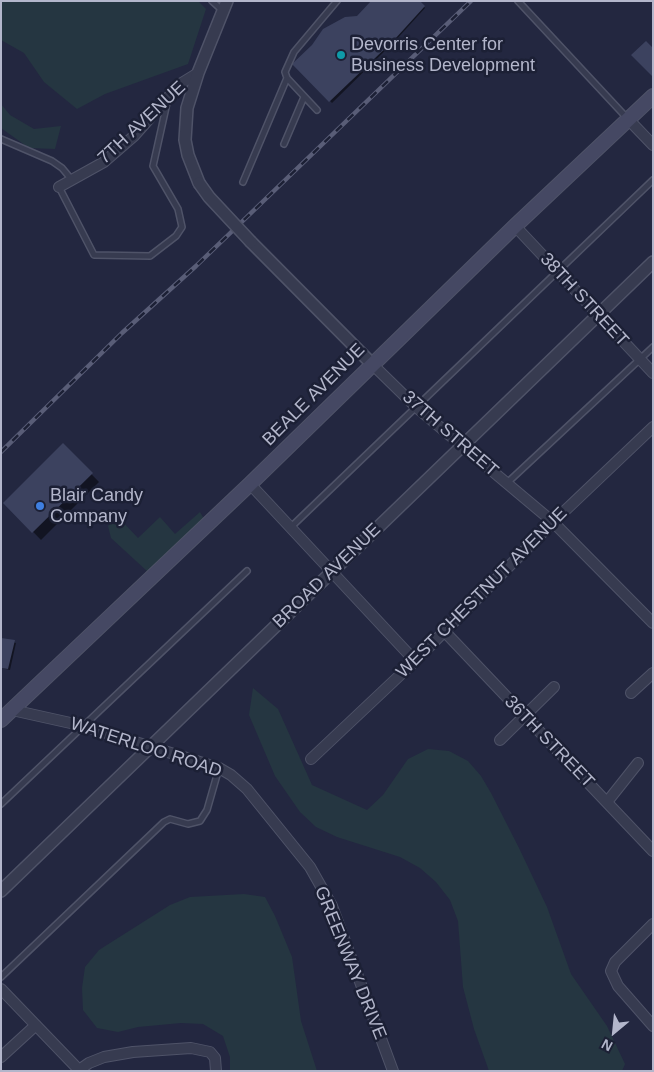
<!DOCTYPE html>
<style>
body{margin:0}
#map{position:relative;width:654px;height:1072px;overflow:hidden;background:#232740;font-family:Arial,sans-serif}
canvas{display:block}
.frame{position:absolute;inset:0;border:2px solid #b3b6cb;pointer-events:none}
.north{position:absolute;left:589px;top:1007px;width:50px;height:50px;-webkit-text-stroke:4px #1c2035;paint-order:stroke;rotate:208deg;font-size:14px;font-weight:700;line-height:20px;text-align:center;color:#b3b6cb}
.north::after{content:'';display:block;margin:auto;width:18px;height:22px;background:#b3b6cb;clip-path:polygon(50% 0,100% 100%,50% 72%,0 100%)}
</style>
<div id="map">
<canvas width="654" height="1072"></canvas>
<div class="frame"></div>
<div class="north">N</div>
</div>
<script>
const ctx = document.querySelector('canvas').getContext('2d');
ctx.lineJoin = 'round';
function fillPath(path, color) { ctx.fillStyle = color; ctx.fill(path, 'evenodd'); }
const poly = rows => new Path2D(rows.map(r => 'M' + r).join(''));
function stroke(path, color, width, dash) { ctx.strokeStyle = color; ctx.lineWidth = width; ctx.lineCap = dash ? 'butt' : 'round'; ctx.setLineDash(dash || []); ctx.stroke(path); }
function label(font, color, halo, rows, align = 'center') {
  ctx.font = font + ' Arial,sans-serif'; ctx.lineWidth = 5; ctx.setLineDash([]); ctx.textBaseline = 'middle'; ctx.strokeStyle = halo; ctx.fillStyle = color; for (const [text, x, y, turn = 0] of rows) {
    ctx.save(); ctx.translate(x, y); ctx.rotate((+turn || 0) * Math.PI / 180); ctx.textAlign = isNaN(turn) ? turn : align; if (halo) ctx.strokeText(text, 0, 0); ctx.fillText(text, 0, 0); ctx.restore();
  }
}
const green = poly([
 [1,1,198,1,206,9,188,64,105,94,77,109,44,82,24,53,1,40],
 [1,104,10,115,34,129,61,126,55,149,29,148,1,128],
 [200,512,204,519,148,572,111,538,108,526,117,516,138,538,160,517,175,534],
 [253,688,278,709,312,785,367,810,383,795,408,759,428,749,449,751,468,761,481,776,491,793,519,848,547,907,571,974,607,1026,625,1064,622,1071,489,1071,474,1029,463,987,458,921,450,900,436,882,420,868,400,857,337,837,316,827,300,812,275,776,249,715],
 [244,894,265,897,275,916,292,957,301,1021,317,1071,230,1071,230,1057,223,1036,203,1024,181,1023,138,1027,118,1032,97,1028,83,1010,82,988,85,967,99,950,170,905,190,897]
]);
const shadow = poly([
 [419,1,425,8,396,40,332,103,294,64,357,17],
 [63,445,99,482,41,540,5,503],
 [1,639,16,643,10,670,1,668]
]);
const building = poly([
 [371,1,420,1,425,6,395,39,329,102,292,64,312,45,323,29,345,17,357,16],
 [646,41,653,48,653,77,631,55],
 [63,443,93,473,32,533,3,503],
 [1,638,15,640,8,669,1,668]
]);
const service = poly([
 [212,1,223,11],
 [518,1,627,118],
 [317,110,287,78,285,72,294,52,337,1],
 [1,139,52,161,62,168,72,180],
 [284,144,304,97],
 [243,182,287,78],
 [59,187,94,255,150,256,176,236,182,227,178,209,153,166,167,103],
 [507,483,653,347],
 [291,527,653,180],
 [1,804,247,571],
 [1,977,164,822,170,819,188,824,200,821,207,810,219,768]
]);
const minor = poly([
 [628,119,653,145],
 [59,187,104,162,134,136,180,84,198,73],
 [515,226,653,373],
 [372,364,416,407,553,522,653,623],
 [250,484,415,661],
 [445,632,653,851],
 [631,693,653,673],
 [12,710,84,726,219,768,231,775,247,789,310,867,332,906,393,1071],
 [500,740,554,687],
 [311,759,415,661,553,522,653,427],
 [607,802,638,763],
 [653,924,615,962,611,971,618,986,653,1026],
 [1,989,79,1070,89,1063,104,1057,133,1052,191,1048,210,1052,215,1058,216,1071],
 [1,1057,36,1025]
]);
const tertiary = poly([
 [199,183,188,155,185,140,187,108,198,73,227,1],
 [251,242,372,364],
 [1,891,653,262]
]);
const secondary = poly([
 [1,720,250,484,515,226,653,96]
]);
const rail = poly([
 [1,452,122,333,196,266,471,1]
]);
const tertiaryBridge = poly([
 [199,183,209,197,251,242]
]);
const markers = [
 [341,55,5,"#0f9aa8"],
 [40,506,5,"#3f7fe0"]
];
const poiNames = [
 ["Devorris Center for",351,45],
 ["Business Development",351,66],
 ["Blair Candy",50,496],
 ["Company",50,517]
];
const streetNames = [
 ["7TH AVENUE",142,123,-43],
 ["38TH STREET",584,300,47],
 ["BEALE AVENUE",314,395,-45],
 ["37TH STREET",450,434,41],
 ["BROAD AVENUE",327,576,-44],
 ["WEST CHESTNUT AVENUE",482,593,-45],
 ["36TH STREET",549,742,46],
 ["WATERLOO ROAD",146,748,18],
 ["GREENWAY DRIVE",350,963,68]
];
fillPath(green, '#253641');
fillPath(shadow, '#0007');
fillPath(building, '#3c425f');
stroke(service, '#4f5368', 8);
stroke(minor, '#4f5368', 12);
stroke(tertiary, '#4f5368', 14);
stroke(secondary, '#4f5368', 16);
stroke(service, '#373b50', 5);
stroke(minor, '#373b50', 10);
stroke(tertiary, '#373b50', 11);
stroke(secondary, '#454863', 14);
stroke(rail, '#595d77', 4.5);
stroke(rail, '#1c2035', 2.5, [8]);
stroke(tertiaryBridge, '#4f5368', 14, []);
stroke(tertiaryBridge, '#373b50', 11);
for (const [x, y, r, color] of markers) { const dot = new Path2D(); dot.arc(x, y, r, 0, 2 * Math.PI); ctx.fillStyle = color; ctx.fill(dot); stroke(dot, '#1c2035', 2); }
label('18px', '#b3b6cb', '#1c2035', poiNames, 'left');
label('18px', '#b3b6cb', '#1c2035', streetNames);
</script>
